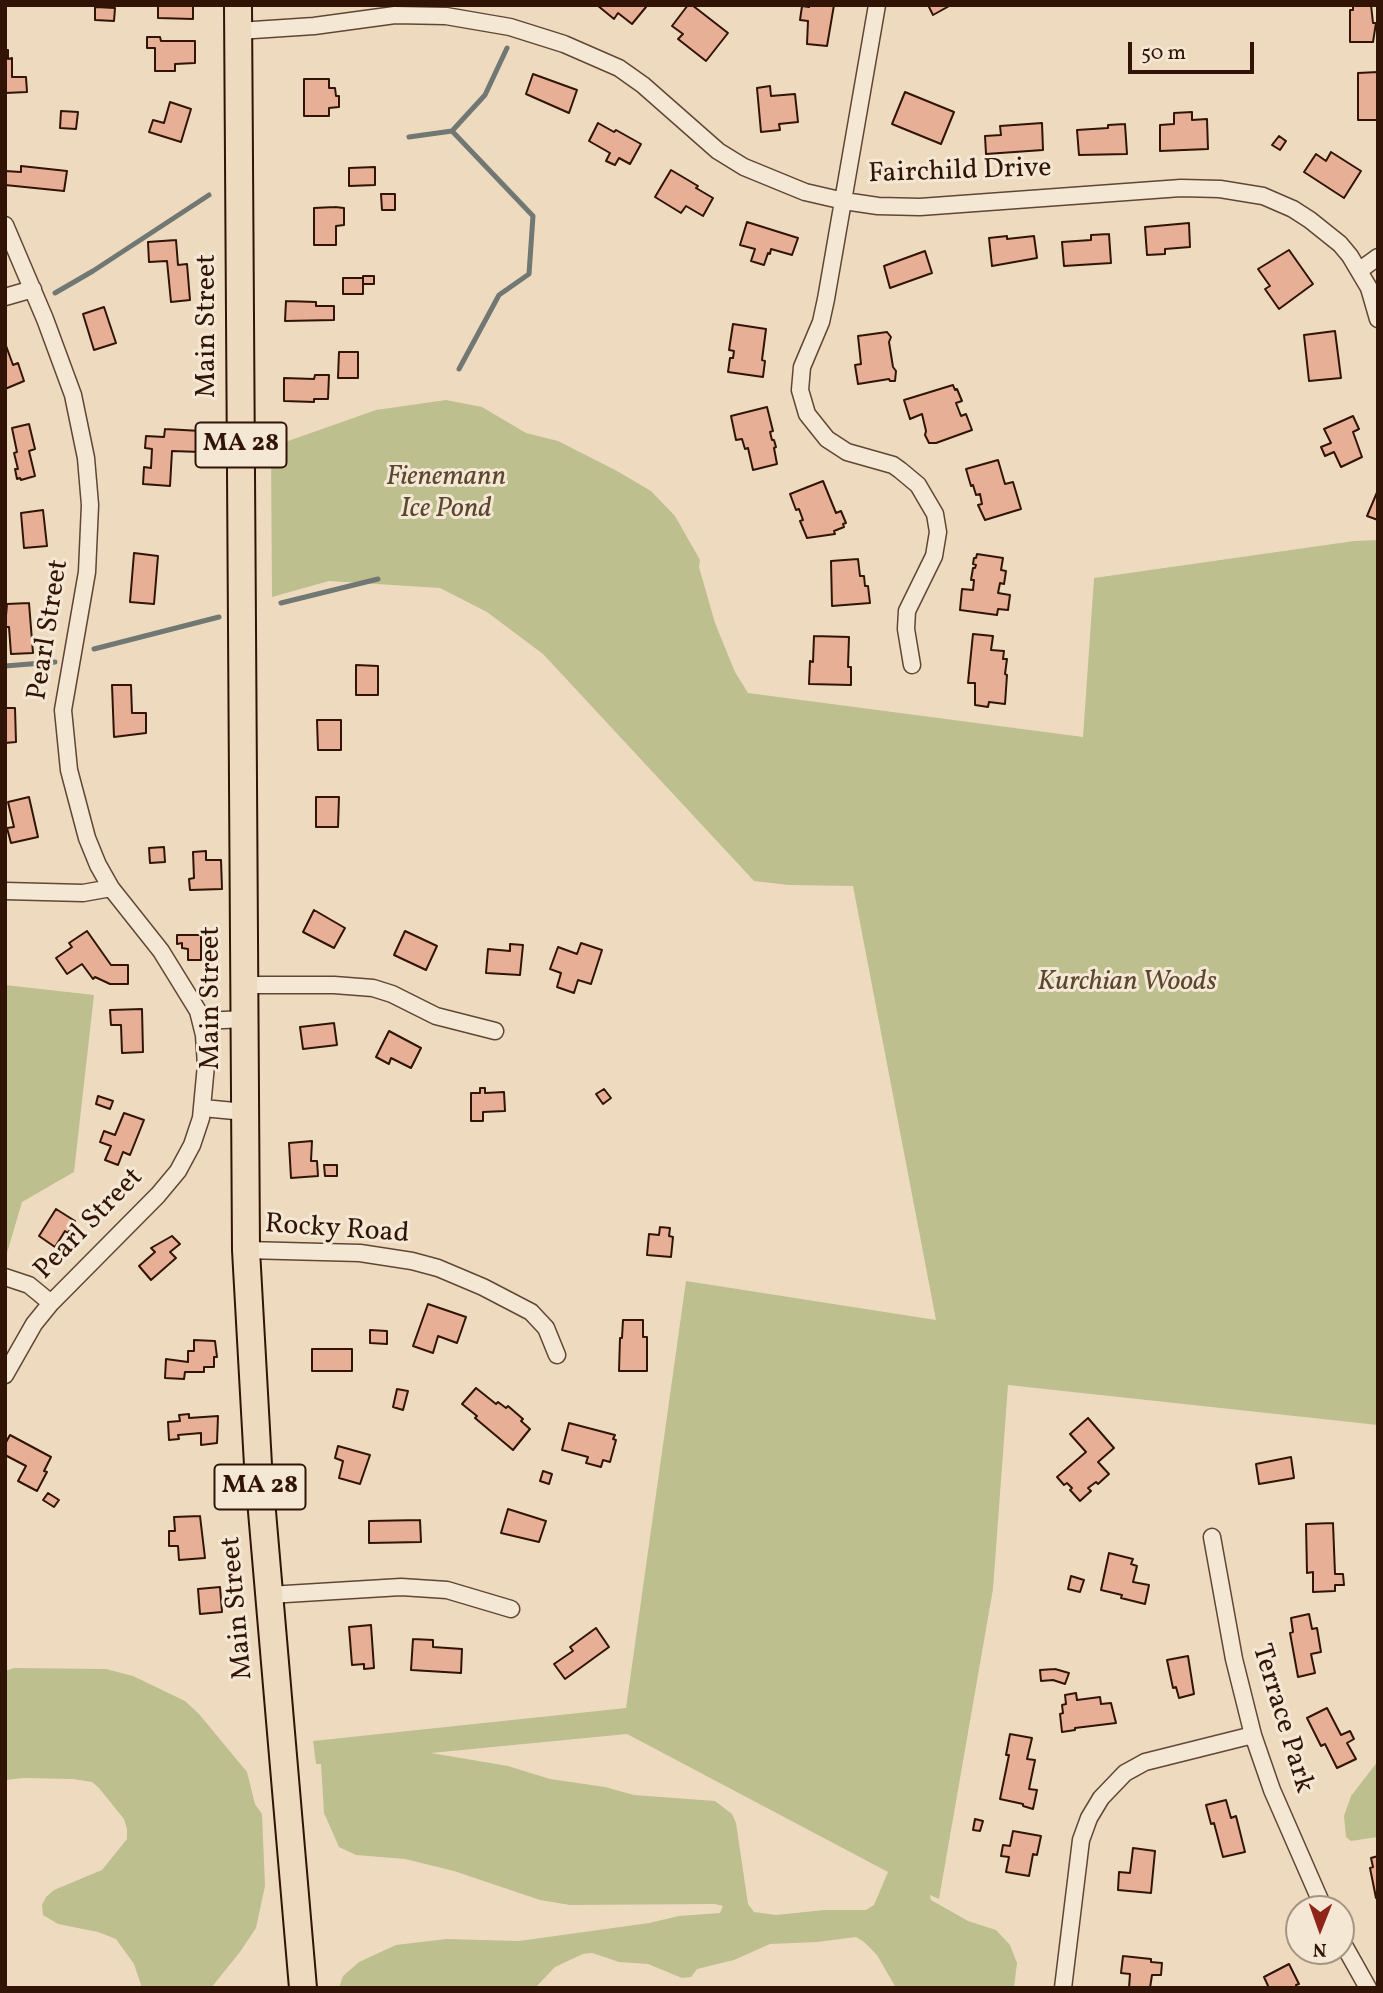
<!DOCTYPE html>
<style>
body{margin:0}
#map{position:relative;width:1383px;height:1993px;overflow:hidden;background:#eedbbf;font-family:Vollkorn,serif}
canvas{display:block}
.frame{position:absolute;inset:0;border:7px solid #311406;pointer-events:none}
.north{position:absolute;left:1285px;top:1895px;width:70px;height:70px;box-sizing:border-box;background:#f4e8d5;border:2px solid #a69382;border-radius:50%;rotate:181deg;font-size:19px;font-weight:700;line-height:28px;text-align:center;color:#311406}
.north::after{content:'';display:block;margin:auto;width:24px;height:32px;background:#8f2418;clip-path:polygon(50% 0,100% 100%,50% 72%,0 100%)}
.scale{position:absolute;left:1128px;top:42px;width:126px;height:32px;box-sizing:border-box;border:4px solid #311406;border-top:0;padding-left:9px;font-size:21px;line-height:24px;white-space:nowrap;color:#311406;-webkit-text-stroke:5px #f4e8d5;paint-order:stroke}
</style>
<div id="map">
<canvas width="1383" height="1993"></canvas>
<div class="frame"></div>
<div class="north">N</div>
<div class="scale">50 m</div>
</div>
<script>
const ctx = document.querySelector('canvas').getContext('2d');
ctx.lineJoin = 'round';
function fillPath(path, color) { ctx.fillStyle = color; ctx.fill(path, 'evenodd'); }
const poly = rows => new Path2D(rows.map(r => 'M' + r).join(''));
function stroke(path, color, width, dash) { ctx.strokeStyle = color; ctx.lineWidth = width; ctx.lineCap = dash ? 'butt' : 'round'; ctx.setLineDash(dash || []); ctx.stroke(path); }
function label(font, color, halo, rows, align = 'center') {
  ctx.font = font + ' Vollkorn,serif'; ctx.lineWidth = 6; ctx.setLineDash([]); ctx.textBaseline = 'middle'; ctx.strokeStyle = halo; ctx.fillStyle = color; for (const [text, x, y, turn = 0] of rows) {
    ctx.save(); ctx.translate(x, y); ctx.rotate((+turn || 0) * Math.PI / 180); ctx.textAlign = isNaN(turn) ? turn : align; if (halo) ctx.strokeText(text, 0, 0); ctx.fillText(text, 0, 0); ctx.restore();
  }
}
const green = poly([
 [446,400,482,407,526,433,558,441,617,471,651,491,675,516,700,560,699,567,715,623,735,672,748,693,1083,737,1094,578,1354,541,1378,540,1378,1425,1008,1385,993,1589,939,1899,930,1895,931,1900,968,1921,996,1930,1010,1945,1017,1963,1014,1988,896,1988,877,1955,864,1942,856,1937,817,1942,770,1944,734,1960,697,1969,691,1977,682,1978,648,1964,619,1962,592,1953,583,1954,555,1967,535,1988,339,1988,343,1976,359,1962,396,1945,446,1939,519,1941,649,1923,679,1916,720,1913,723,1906,715,1904,570,1905,540,1900,454,1871,405,1859,356,1855,339,1847,324,1813,321,1764,316,1764,313,1741,626,1708,686,1281,936,1320,853,886,789,885,754,881,543,654,487,612,440,588,329,581,272,597,271,447,376,410],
 [627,1734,888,1872,874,1905,866,1910,824,1910,776,1915,754,1912,748,1904,736,1823,732,1814,715,1801,634,1795,605,1787,550,1779,508,1766,431,1753],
 [5,985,94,995,74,1172,22,1202,7,1253,5,1252],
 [14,1668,106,1669,133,1676,185,1701,199,1714,247,1772,255,1804,262,1814,265,1886,256,1928,240,1952,211,1988,142,1988,134,1964,116,1939,98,1932,58,1924,43,1915,42,1905,46,1897,54,1890,102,1870,127,1839,127,1829,124,1819,99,1788,92,1782,73,1779,24,1778,5,1780,5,1671],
 [1378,1761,1378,1837,1351,1841,1346,1837,1344,1816,1351,1796]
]);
const stream = poly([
 [452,131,533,216,529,274,499,295,459,369],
 [409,137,452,131,485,95,507,48],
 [55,293,93,271,209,195],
 [281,603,378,579],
 [94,649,219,617],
 [5,666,55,662]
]);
const building = poly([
 [158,5,193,5,193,19,158,18,158,5],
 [597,5,644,5,646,7,632,24,618,13,614,19,597,5],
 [688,5,692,5,728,33,706,61,678,39,683,34,672,26,688,5],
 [809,5,834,5,827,46,807,44,808,21,800,20,802,6,809,7,809,5],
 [928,5,951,5,933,15,928,5],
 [1353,5,1371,5,1373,23,1376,23,1373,42,1350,42,1350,10,1353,10,1353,5],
 [95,7,115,8,114,21,95,20,95,7],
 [147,37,160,37,161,41,195,41,195,63,175,64,175,71,155,71,155,48,147,48,147,37],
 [5,50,8,50,8,59,12,58,12,77,26,77,27,92,5,93,5,50],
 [1378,72,1378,120,1358,120,1358,73,1378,72],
 [533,74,577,90,569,113,526,94,533,74],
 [304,79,329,79,329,88,335,88,336,96,339,96,339,107,329,108,329,116,304,116,304,79],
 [770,86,771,96,795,94,798,122,779,124,780,130,761,132,757,88,770,86],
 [905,92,954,112,941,144,892,124,905,92],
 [170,102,191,109,181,142,149,132,153,120,164,123,170,102],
 [61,111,78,112,76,129,60,128,61,111],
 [1192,112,1192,120,1207,119,1208,149,1160,151,1160,125,1174,124,1174,113,1192,112],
 [598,123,614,132,616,130,641,144,630,164,619,158,615,165,606,161,610,153,589,141,598,123],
 [1042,123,1043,150,986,154,985,136,1001,135,1000,126,1042,123],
 [1125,124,1127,154,1079,155,1077,130,1108,128,1108,125,1125,124],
 [1279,136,1286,141,1280,150,1272,145,1279,136],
 [1331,152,1361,171,1344,198,1304,172,1316,154,1326,161,1331,152],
 [21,166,67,171,64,191,5,185,5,171,21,172,21,166],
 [375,167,375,185,349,186,349,168,375,167],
 [671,170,698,186,696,188,713,198,703,216,686,206,681,213,655,197,671,170],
 [381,194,395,194,395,210,382,210,381,194],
 [335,207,344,208,344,225,336,226,336,245,314,245,314,208,335,207],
 [747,222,798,238,792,255,771,249,770,254,768,253,764,265,751,261,755,249,740,245,747,222],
 [1189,223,1190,247,1165,249,1165,254,1147,255,1145,227,1189,223],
 [1109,234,1111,263,1064,266,1062,242,1091,240,1091,235,1109,234],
 [1007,236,1007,239,1034,236,1037,258,992,266,989,238,1007,236],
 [176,240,178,265,187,264,190,300,171,302,167,261,149,262,148,242,176,240],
 [1289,250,1313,284,1279,309,1265,289,1270,286,1258,269,1289,250],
 [925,251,932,273,890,288,884,266,925,251],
 [363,276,374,276,374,284,363,284,363,276],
 [343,278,363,278,363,294,343,294,343,278],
 [286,301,316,302,316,306,334,306,334,320,285,321,286,301],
 [104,307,116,343,94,350,83,314,104,307],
 [733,324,766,329,762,360,765,361,763,377,728,372,730,358,733,358,734,351,729,350,733,324],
 [1335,331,1341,378,1309,381,1304,335,1335,331],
 [887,332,891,337,889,342,893,367,896,371,895,381,890,381,889,379,858,384,855,365,861,364,858,336,887,332],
 [5,343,13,365,18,363,24,381,5,389,5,343],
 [339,352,358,352,358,378,338,378,339,352],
 [315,375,329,375,328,399,314,399,314,402,284,401,284,378,314,379,315,375],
 [953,385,955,390,957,389,962,401,956,403,961,416,966,414,972,430,936,443,929,443,925,435,926,431,922,414,910,419,904,400,953,385],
 [767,407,773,431,770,432,772,440,774,440,776,447,774,448,777,464,753,470,748,448,745,449,742,439,736,440,731,416,767,407],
 [1353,416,1359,429,1353,432,1362,457,1341,467,1334,452,1325,456,1321,447,1331,443,1324,429,1353,416],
 [29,424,35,449,29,451,35,476,21,480,20,478,17,479,15,469,18,469,14,453,17,452,12,428,29,424],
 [165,429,201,431,200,452,172,451,170,486,143,484,144,467,151,468,152,449,145,448,146,436,164,437,165,429],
 [998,460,1005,484,1013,482,1021,509,985,520,978,505,982,504,980,494,976,495,973,485,971,486,966,469,998,460],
 [823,481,836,513,841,511,846,523,843,524,844,527,834,531,835,534,807,538,800,521,803,520,799,509,796,510,790,494,823,481],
 [1378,490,1378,520,1367,516,1378,490],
 [43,510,47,546,24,548,21,513,43,510],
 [134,553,158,556,154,604,130,602,134,553],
 [977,554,1003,558,1001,570,1006,571,1004,584,1000,583,998,593,1010,595,1008,610,998,609,997,615,960,610,962,589,973,590,974,580,971,580,973,568,975,568,976,565,973,564,974,558,976,558,977,554],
 [858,559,860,576,864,576,865,586,868,586,870,603,832,606,831,561,858,559],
 [29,603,33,653,11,654,9,627,5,627,7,604,29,603],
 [973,634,993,636,991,650,1004,651,1003,659,1007,659,1005,674,1007,675,1005,704,989,702,988,707,975,705,975,683,968,683,973,634],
 [814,636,849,637,848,667,851,667,851,685,809,684,810,661,813,662,814,636],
 [356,665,378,666,378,695,356,695,356,665],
 [112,685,131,685,132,713,146,713,146,733,114,737,112,685],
 [5,708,15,708,16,742,5,743,5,708],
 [317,720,341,720,341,750,318,750,317,720],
 [29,797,38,837,11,843,7,828,14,827,8,802,29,797],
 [316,797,339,797,338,827,316,827,316,797],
 [164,847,165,862,150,863,149,848,164,847],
 [206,851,206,860,221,860,222,889,190,890,189,879,194,878,193,852,206,851],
 [314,910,345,928,334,948,303,932,314,910],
 [87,931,111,965,128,965,128,984,110,984,95,977,93,979,82,964,67,974,56,958,72,947,69,943,87,931],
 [405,931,437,946,426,970,394,955,405,931],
 [177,935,201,935,201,960,188,960,188,949,182,948,182,943,177,944,177,935],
 [581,943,602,950,591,984,578,980,574,993,557,987,561,973,550,969,558,947,577,954,581,943],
 [510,944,523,945,520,975,486,973,488,949,510,951,510,944],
 [142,1009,143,1052,122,1053,121,1025,111,1025,110,1010,142,1009],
 [334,1023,337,1045,303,1049,300,1027,334,1023],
 [389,1031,421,1048,411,1068,391,1058,389,1064,376,1057,389,1031],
 [480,1088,485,1088,485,1093,504,1092,505,1111,483,1112,483,1121,471,1121,471,1093,480,1093,480,1088],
 [604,1089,611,1098,603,1104,596,1094,604,1089],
 [98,1096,113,1101,110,1109,96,1104,98,1096],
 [124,1113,144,1120,130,1155,123,1152,118,1165,105,1160,111,1146,100,1142,104,1131,115,1135,124,1113],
 [312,1141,311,1161,317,1161,318,1176,291,1178,289,1143,312,1141],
 [324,1165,337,1165,337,1176,325,1176,324,1165],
 [56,1209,75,1221,68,1233,65,1231,55,1247,39,1236,56,1209],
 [660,1227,670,1228,669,1236,673,1237,671,1257,647,1255,649,1234,659,1235,660,1227],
 [172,1236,180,1244,170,1252,176,1258,151,1280,139,1266,155,1252,151,1248,172,1236],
 [428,1304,466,1317,457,1343,438,1336,433,1353,413,1346,428,1304],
 [623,1320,643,1320,643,1337,647,1337,647,1371,619,1371,620,1338,622,1338,623,1320],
 [370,1330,387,1331,387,1344,370,1343,370,1330],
 [194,1340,215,1341,217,1357,214,1357,214,1367,204,1367,204,1372,185,1372,184,1379,165,1378,166,1359,188,1362,188,1351,194,1351,194,1340],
 [312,1349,352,1349,352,1371,312,1371,312,1349],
 [476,1388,496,1404,498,1402,506,1408,508,1406,523,1419,521,1421,530,1429,513,1450,475,1418,477,1416,462,1404,476,1388],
 [397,1389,408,1391,403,1410,393,1407,397,1389],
 [189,1414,189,1418,218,1416,217,1443,201,1445,201,1433,178,1435,179,1439,169,1440,168,1422,180,1421,179,1415,189,1414],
 [1088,1418,1114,1448,1098,1462,1109,1474,1098,1484,1096,1482,1088,1488,1091,1491,1080,1501,1070,1490,1072,1488,1067,1483,1064,1485,1057,1477,1086,1452,1070,1434,1088,1418],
 [569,1423,615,1435,613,1439,616,1440,610,1462,603,1460,601,1467,586,1463,588,1457,562,1450,569,1423],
 [10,1435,51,1457,44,1471,47,1472,37,1491,18,1481,26,1466,5,1455,5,1444,10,1435],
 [338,1446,370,1455,360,1484,339,1478,343,1461,335,1458,338,1446],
 [1291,1457,1294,1478,1259,1484,1256,1464,1291,1457],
 [543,1471,552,1474,549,1484,540,1481,543,1471],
 [48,1493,59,1500,54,1507,43,1500,48,1493],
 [508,1509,546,1521,539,1542,501,1533,508,1509],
 [200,1516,205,1558,179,1560,178,1546,169,1546,169,1531,175,1531,174,1517,200,1516],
 [420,1520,421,1542,369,1543,369,1521,420,1520],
 [1333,1523,1335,1574,1343,1574,1344,1585,1335,1585,1335,1591,1313,1592,1313,1572,1307,1573,1306,1524,1333,1523],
 [1109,1553,1133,1559,1131,1564,1137,1566,1133,1582,1149,1585,1145,1604,1121,1598,1122,1595,1101,1590,1109,1553],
 [1071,1576,1084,1580,1080,1592,1068,1589,1071,1576],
 [220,1587,222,1612,200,1614,198,1589,220,1587],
 [1309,1614,1312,1629,1317,1628,1321,1652,1311,1654,1315,1673,1298,1677,1290,1633,1293,1632,1291,1618,1309,1614],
 [371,1625,374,1668,364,1669,364,1664,352,1665,349,1627,371,1625],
 [596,1628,609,1647,565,1679,554,1664,573,1651,570,1647,596,1628],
 [413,1639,433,1640,433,1647,462,1649,461,1673,411,1670,413,1639],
 [1188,1656,1194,1694,1179,1698,1176,1687,1173,1688,1167,1660,1188,1656],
 [1055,1669,1069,1673,1065,1684,1053,1680,1041,1681,1040,1670,1055,1669],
 [1076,1693,1077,1700,1100,1697,1101,1704,1111,1703,1116,1723,1075,1728,1075,1730,1062,1732,1060,1714,1063,1713,1062,1705,1066,1704,1065,1695,1076,1693],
 [1327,1708,1341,1735,1350,1731,1354,1739,1347,1743,1356,1759,1337,1768,1325,1744,1321,1746,1307,1718,1327,1708],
 [1010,1734,1032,1738,1027,1759,1035,1760,1029,1789,1037,1790,1033,1809,1023,1806,1023,1804,1000,1799,1009,1755,1006,1755,1010,1734],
 [1226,1800,1231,1818,1236,1816,1245,1852,1223,1857,1214,1823,1211,1824,1206,1805,1226,1800],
 [975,1819,983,1821,980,1831,973,1830,975,1819],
 [1013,1831,1041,1836,1037,1855,1033,1854,1029,1876,1006,1872,1009,1857,1001,1856,1003,1845,1010,1846,1013,1831],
 [1133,1848,1155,1851,1151,1893,1118,1890,1119,1872,1130,1873,1133,1848],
 [1378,1856,1378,1898,1376,1898,1370,1868,1373,1867,1371,1858,1378,1856],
 [1123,1956,1151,1959,1151,1962,1162,1963,1161,1975,1152,1975,1150,1988,1129,1988,1130,1974,1121,1973,1123,1956],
 [1289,1964,1299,1984,1296,1985,1297,1988,1269,1988,1264,1977,1289,1964]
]);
const minor = poly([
 [877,5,826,299,821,322,802,367,800,390,807,414,827,439,847,452,893,465,900,470,918,485,935,514,938,532,934,556,907,611,906,629,912,665],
 [238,31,314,26,395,15,446,16,510,27,564,44,619,68,643,85,718,151,744,167,805,192,844,201,878,206,920,207,1181,188,1220,189,1263,196,1293,209,1310,220,1340,244,1350,256,1369,288,1378,319],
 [5,225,45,319,73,395,86,458,90,505,87,572,63,710,69,770,87,838,98,865,111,888,161,951,198,1011,204,1035,206,1065,201,1118,192,1145,178,1171,158,1195,51,1303,34,1324,5,1375],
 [1360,270,1378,257],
 [5,297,33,289],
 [5,891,83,893,111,888],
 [244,985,334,985,373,988,392,994,436,1016,495,1031],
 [202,1021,245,1019],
 [203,1108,245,1112],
 [246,1250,360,1253,412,1261,438,1268,483,1287,531,1312,546,1328,557,1355],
 [5,1277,29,1285,51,1303],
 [1212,1537,1234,1659,1253,1735,1272,1790,1324,1909],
 [269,1595,401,1587,447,1590,511,1609],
 [1341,1940,1368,1988],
 [1063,1988,1081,1840,1089,1818,1101,1798,1125,1773,1145,1762,1253,1735]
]);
const primary = poly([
 [238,5,246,1250,258,1465,303,1988]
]);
const shields = [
 [241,445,91],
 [260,1487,91]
];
const shieldNames = [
 ["MA 28",241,445],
 ["MA 28",260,1487]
];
const streetNames = [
 ["Fairchild Drive",960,173,-2],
 ["Main Street",209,326,-90],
 ["Pearl Street",50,630,-81],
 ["Main Street",213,998,-90],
 ["Pearl Street",90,1225,-46],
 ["Rocky Road",337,1231,4],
 ["Main Street",239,1608,-95],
 ["Terrace Park",1281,1719,73]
];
const parkNames = [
 ["Fienemann",446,479],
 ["Ice Pond",446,511],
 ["Kurchian Woods",1127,984]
];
fillPath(green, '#bdbf8f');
stroke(stream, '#717772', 5);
fillPath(building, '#e7b096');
stroke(building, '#311406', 2);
stroke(minor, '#604634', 19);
stroke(primary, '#311406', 30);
stroke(minor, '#f4e8d5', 16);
stroke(primary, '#eedbbf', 26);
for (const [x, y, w] of shields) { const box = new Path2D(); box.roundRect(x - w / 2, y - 22.5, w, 45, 5); ctx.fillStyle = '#f4e8d5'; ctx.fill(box); stroke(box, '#311406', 2); }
label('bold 26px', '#311406', null, shieldNames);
label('28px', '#311406', '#f4e8d5', streetNames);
label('italic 28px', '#5b472f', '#f4e8d5', parkNames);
</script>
